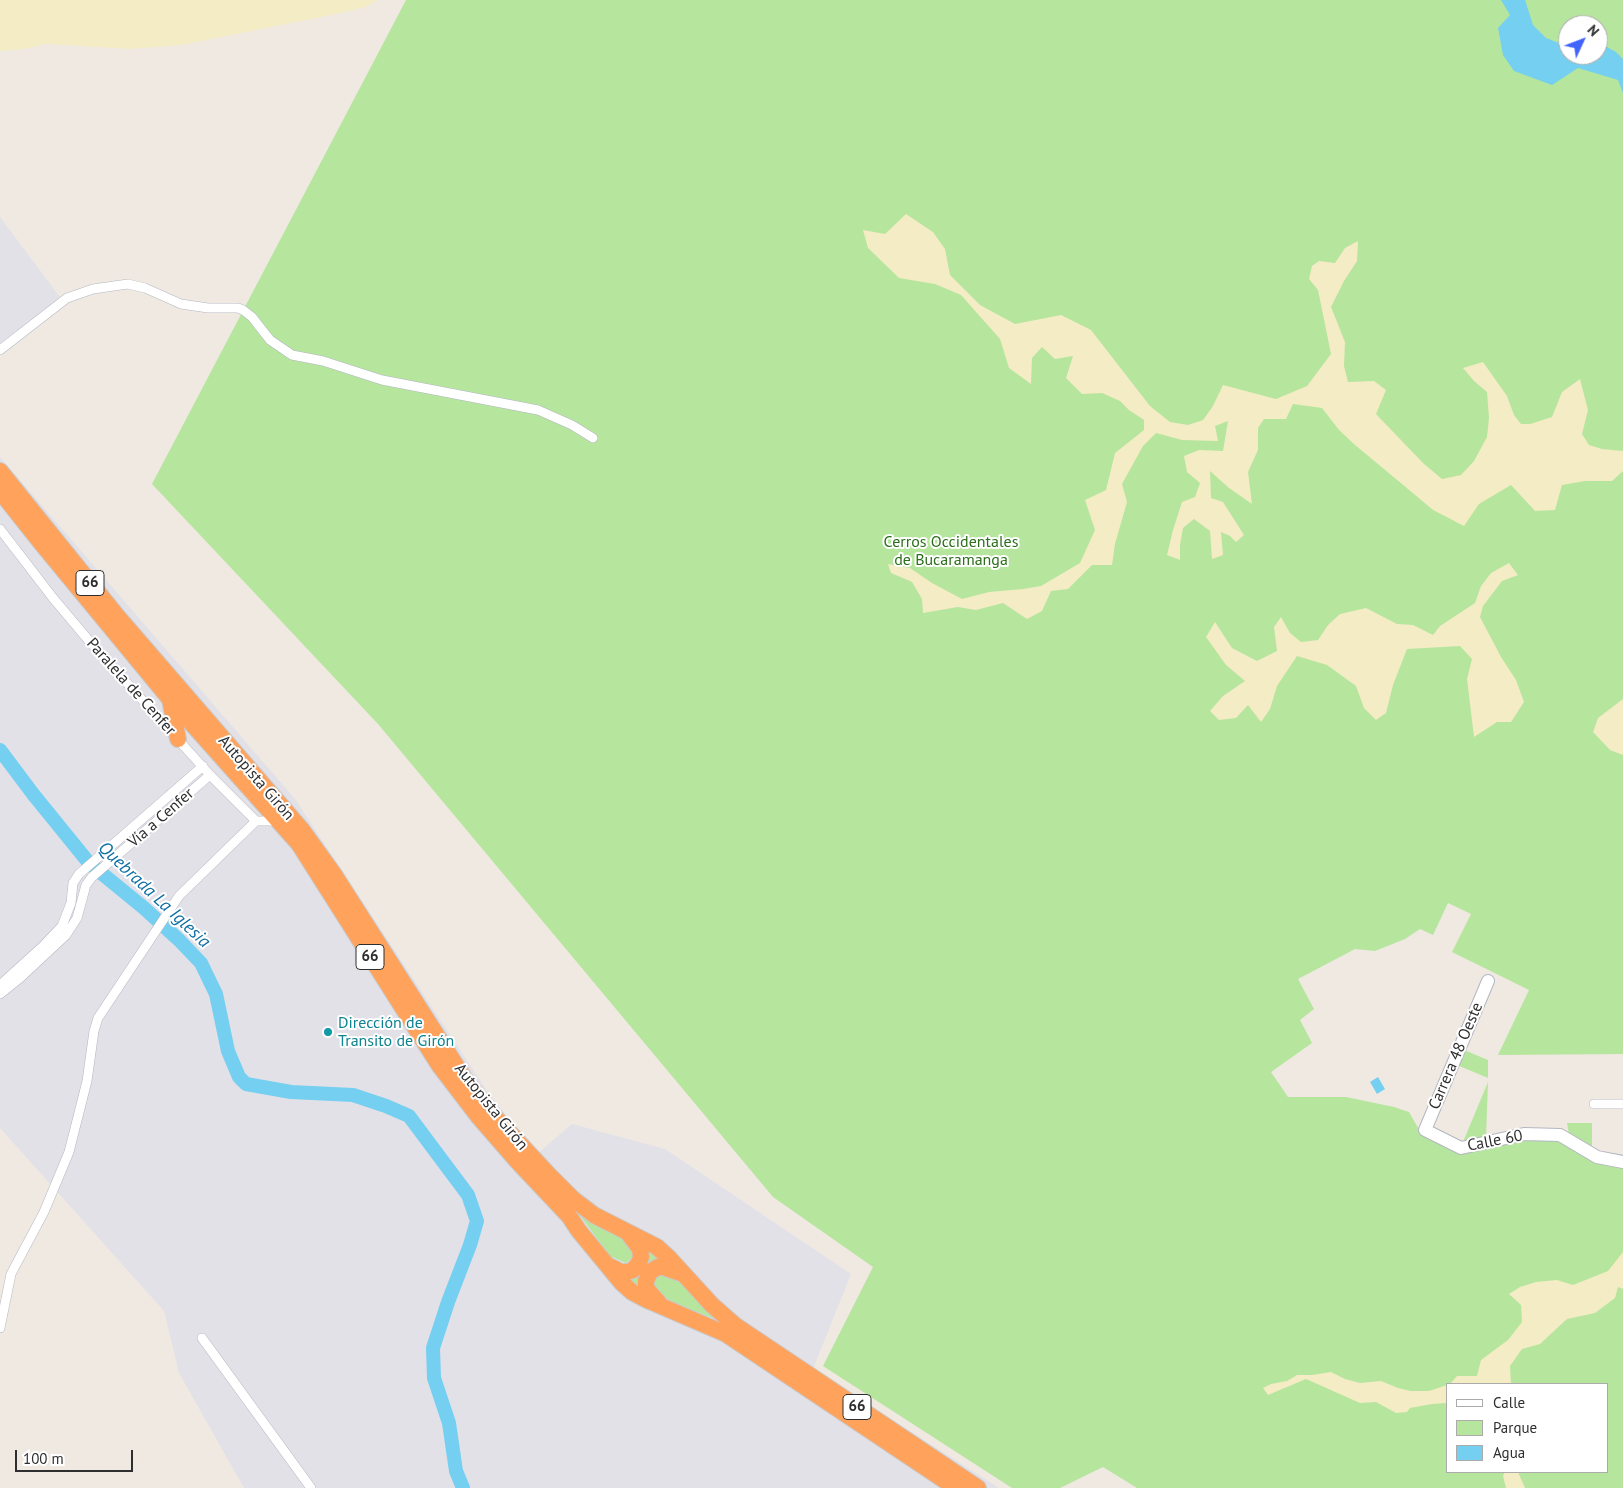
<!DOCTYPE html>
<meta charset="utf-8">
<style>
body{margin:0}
#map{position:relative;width:1623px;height:1488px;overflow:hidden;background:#efe9e1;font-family:"PT Sans",sans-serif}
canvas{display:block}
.legend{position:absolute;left:1446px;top:1383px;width:162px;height:90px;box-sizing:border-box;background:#fff;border:1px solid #ababab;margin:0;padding:6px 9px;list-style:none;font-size:15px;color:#2e2e2e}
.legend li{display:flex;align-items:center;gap:10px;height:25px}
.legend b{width:25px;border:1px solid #ababab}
.north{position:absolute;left:1558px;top:15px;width:50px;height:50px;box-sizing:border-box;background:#fff;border:1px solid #ababab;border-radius:50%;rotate:47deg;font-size:14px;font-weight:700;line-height:20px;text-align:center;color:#2e2e2e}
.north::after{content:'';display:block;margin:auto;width:18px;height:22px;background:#4264fb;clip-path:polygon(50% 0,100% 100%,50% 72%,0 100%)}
.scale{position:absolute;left:15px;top:1450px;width:118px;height:22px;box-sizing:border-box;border:2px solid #2e2e2e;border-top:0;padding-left:6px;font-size:15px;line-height:18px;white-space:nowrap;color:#2e2e2e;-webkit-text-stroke:4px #fff;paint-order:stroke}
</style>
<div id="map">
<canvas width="1623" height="1488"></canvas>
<ul class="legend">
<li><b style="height:6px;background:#fff"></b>Calle</li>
<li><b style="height:14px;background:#b6e59e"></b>Parque</li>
<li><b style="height:14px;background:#75cff0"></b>Agua</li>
</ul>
<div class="north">N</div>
<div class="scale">100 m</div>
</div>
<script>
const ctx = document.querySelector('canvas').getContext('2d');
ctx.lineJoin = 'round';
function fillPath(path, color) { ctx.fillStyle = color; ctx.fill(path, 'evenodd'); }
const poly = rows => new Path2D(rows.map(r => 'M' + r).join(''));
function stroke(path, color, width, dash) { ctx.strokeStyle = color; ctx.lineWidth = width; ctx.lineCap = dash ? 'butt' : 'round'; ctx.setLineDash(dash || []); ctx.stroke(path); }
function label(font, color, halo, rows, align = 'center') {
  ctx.font = font + ' "PT Sans",sans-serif'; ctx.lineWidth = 4; ctx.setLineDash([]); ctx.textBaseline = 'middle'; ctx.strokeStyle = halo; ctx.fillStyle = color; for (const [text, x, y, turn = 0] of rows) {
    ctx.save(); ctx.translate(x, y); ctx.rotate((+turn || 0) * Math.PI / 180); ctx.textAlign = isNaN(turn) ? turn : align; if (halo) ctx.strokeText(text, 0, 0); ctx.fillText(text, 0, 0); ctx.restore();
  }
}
const industrial = poly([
 [0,217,60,297,0,346],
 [0,457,295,799,487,1091,537,1154,572,1124,665,1149,851,1274,813,1369,999,1488,244,1488,179,1373,164,1311,0,1128]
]);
const green = poly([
 [406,0,1623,0,1623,1054,1498,1055,1529,990,1452,952,1471,914,1448,903,1433,935,1420,929,1405,939,1375,951,1355,949,1298,979,1314,1009,1300,1020,1312,1043,1271,1072,1288,1097,1346,1097,1394,1107,1409,1112,1421,1133,1462,1154,1525,1139,1560,1141,1623,1165,1623,1488,1137,1488,1103,1467,1060,1488,1012,1488,823,1366,873,1267,773,1197,378,724,152,484],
 [1568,25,1598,25,1598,55,1568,55],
 [1447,1384,1607,1384,1607,1472,1447,1472],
 [1464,1050,1488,1060,1488,1078,1457,1065],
 [1488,1082,1486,1137,1463,1142],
 [1567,1123,1592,1123,1592,1147,1569,1134],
 [579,1214,588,1217,620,1234,635,1255,626,1263,610,1256],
 [640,1242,670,1265,657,1262,645,1294,622,1277,632,1275],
 [663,1275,680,1282,718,1320,671,1302,662,1294,655,1287,653,1279]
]);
const sand = poly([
 [0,0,377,0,368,6,346,12,182,45,130,49,46,44,24,49,0,51],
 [906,214,933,232,945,249,950,275,980,305,1015,324,1061,315,1091,330,1150,406,1170,422,1188,425,1203,420,1213,406,1223,385,1276,399,1307,386,1331,354,1318,290,1309,279,1312,266,1319,261,1335,263,1345,248,1358,241,1357,261,1344,281,1331,307,1345,342,1344,366,1348,382,1374,381,1386,390,1376,414,1423,463,1442,479,1461,475,1474,461,1487,437,1489,418,1487,392,1474,381,1463,368,1483,362,1507,396,1514,415,1521,424,1530,424,1552,417,1562,392,1580,379,1588,410,1582,434,1589,445,1602,449,1623,451,1623,471,1612,481,1585,481,1562,485,1555,510,1535,511,1511,485,1479,504,1464,526,1433,510,1402,484,1355,445,1339,430,1322,408,1293,404,1286,419,1264,419,1258,428,1258,450,1248,472,1252,504,1229,488,1210,471,1211,498,1223,502,1244,535,1236,542,1230,536,1221,532,1223,555,1212,559,1210,531,1194,519,1183,528,1180,545,1180,560,1167,555,1173,530,1182,502,1195,497,1200,483,1187,472,1184,456,1199,450,1223,451,1228,421,1215,426,1218,441,1182,440,1156,433,1143,446,1122,484,1127,502,1115,544,1112,565,1092,565,1068,589,1051,591,1042,611,1027,619,1003,603,976,610,958,607,923,613,922,599,912,582,891,573,888,564,910,568,932,583,962,599,989,592,1023,589,1041,586,1080,563,1095,530,1085,500,1106,490,1115,453,1144,430,1144,420,1129,410,1120,401,1102,393,1082,394,1066,378,1073,356,1055,359,1042,347,1032,358,1031,384,1009,368,1000,339,961,295,935,284,899,278,868,248,863,230,885,234],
 [1509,563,1518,575,1502,581,1483,606,1480,617,1501,657,1516,680,1524,702,1511,722,1497,722,1474,737,1467,679,1472,659,1460,646,1407,649,1393,685,1386,713,1376,720,1364,708,1356,686,1327,665,1297,656,1277,686,1270,709,1261,722,1248,705,1236,718,1219,720,1210,711,1223,696,1245,681,1226,665,1206,637,1215,622,1232,648,1257,661,1277,651,1274,627,1281,617,1290,633,1301,642,1318,640,1328,625,1340,614,1366,608,1397,624,1413,625,1433,635,1440,626,1475,603,1481,586,1491,573],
 [1623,699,1623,755,1610,750,1593,732,1598,718],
 [1623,1252,1623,1289,1618,1287,1615,1298,1595,1313,1567,1319,1540,1344,1522,1349,1510,1366,1511,1384,1450,1384,1457,1376,1477,1376,1481,1360,1508,1340,1522,1322,1521,1305,1509,1294,1520,1287,1536,1282,1557,1280,1573,1285,1608,1271],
 [1331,1372,1345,1379,1360,1383,1381,1381,1398,1388,1411,1391,1429,1391,1447,1385,1447,1403,1432,1404,1410,1408,1407,1412,1396,1413,1376,1402,1360,1403,1306,1379,1268,1395,1263,1388,1271,1384,1287,1381,1297,1375,1312,1375],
 [1505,1472,1518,1472,1525,1488,1506,1488,1503,1476]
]);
const water = poly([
 [1501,0,1525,0,1533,25,1546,38,1559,43,1568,42,1568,55,1598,55,1598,42,1616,52,1623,59,1623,93,1618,80,1578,68,1552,85,1514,71,1503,55,1498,28,1510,15],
 [1378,1077,1385,1089,1377,1094,1370,1082]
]);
const river = poly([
 [0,750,33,794,89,863,144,908,179,940,201,963,216,994,228,1051,239,1077,246,1084,291,1092,353,1095,386,1106,409,1116,468,1195,477,1221,470,1245,448,1302,433,1348,434,1378,449,1423,456,1471,463,1488]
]);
const street = poly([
 [0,350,67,298,93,289,128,284,145,288,181,304,208,308,238,308,243,310,252,317,270,340,292,355,323,361,382,380,538,410,572,425,593,438],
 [0,529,53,598,90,642,210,775,256,821,277,821],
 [0,985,43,946,62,926,71,903,73,883,79,874,203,766],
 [0,994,20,978,66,935,77,918,86,885,92,877,210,775],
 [1594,1104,1623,1104],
 [0,1328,11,1274,44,1212,69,1152,87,1081,94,1031,98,1018,179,896,256,821],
 [202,1338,311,1488]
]);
const secondary = poly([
 [1488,981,1425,1130,1461,1148,1524,1134,1560,1135,1597,1157,1623,1162]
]);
const highway = poly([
 [0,471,117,616,302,830,335,876,466,1081,491,1113,548,1174,573,1199,594,1215,657,1247,669,1258,712,1305,736,1326,978,1488],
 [0,491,42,544,169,698,299,844,439,1065,478,1116,518,1162,569,1216,579,1231,621,1282,632,1292,647,1300,726,1334,956,1488],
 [170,700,178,739],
 [607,1265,621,1272,627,1272,633,1270,639,1263,641,1257,640,1249,628,1233],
 [659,1303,649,1292,646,1287,646,1281,650,1272,658,1267,663,1267,683,1274]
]);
const markers = [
 [328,1032,5,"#0f9aa8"]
];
const shields = [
 [90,583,28],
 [370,957,28],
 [857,1407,28]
];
const shieldNames = [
 ["66",90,583],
 ["66",370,957],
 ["66",857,1407]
];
const parkNames = [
 ["Cerros Occidentales",951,542],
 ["de Bucaramanga",951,560]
];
const streetNames = [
 ["Paralela de Cenfer",131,687,48],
 ["Autopista Girón",256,778,49],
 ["Vía a Cenfer",161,818,-41],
 ["Carrera 48 Oeste",1456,1056,-67],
 ["Autopista Girón",491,1107,51],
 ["Calle 60",1495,1141,-11]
];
const cultureNames = [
 ["Dirección de",338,1023],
 ["Transito de Girón",338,1041]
];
const waterNames = [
 ["Quebrada La Iglesia",154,895,43]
];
fillPath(industrial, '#e3e1e8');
fillPath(green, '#b6e59e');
fillPath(sand, '#f3ecc5');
fillPath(water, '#75cff0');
stroke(river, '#75cff0', 14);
stroke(street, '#b4b7c1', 10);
stroke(secondary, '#b4b7c1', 14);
stroke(highway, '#c9c9c9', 18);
stroke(street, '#fff', 9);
stroke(secondary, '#fff', 12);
stroke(highway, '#ffa35c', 16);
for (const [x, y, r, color] of markers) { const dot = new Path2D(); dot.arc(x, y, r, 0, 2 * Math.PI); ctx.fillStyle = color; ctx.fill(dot); stroke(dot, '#fff', 2); }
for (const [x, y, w] of shields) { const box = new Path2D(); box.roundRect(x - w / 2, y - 12.5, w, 25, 4); ctx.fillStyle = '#fff'; ctx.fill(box); stroke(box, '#2e2e2e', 1); }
label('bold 15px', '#2e2e2e', null, shieldNames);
label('16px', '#2c6e1b', '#fff', parkNames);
label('16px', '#2e2e2e', '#fff', streetNames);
label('16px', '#0d838f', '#fff', cultureNames, 'left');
label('italic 18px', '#0d6fa3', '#fff', waterNames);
</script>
